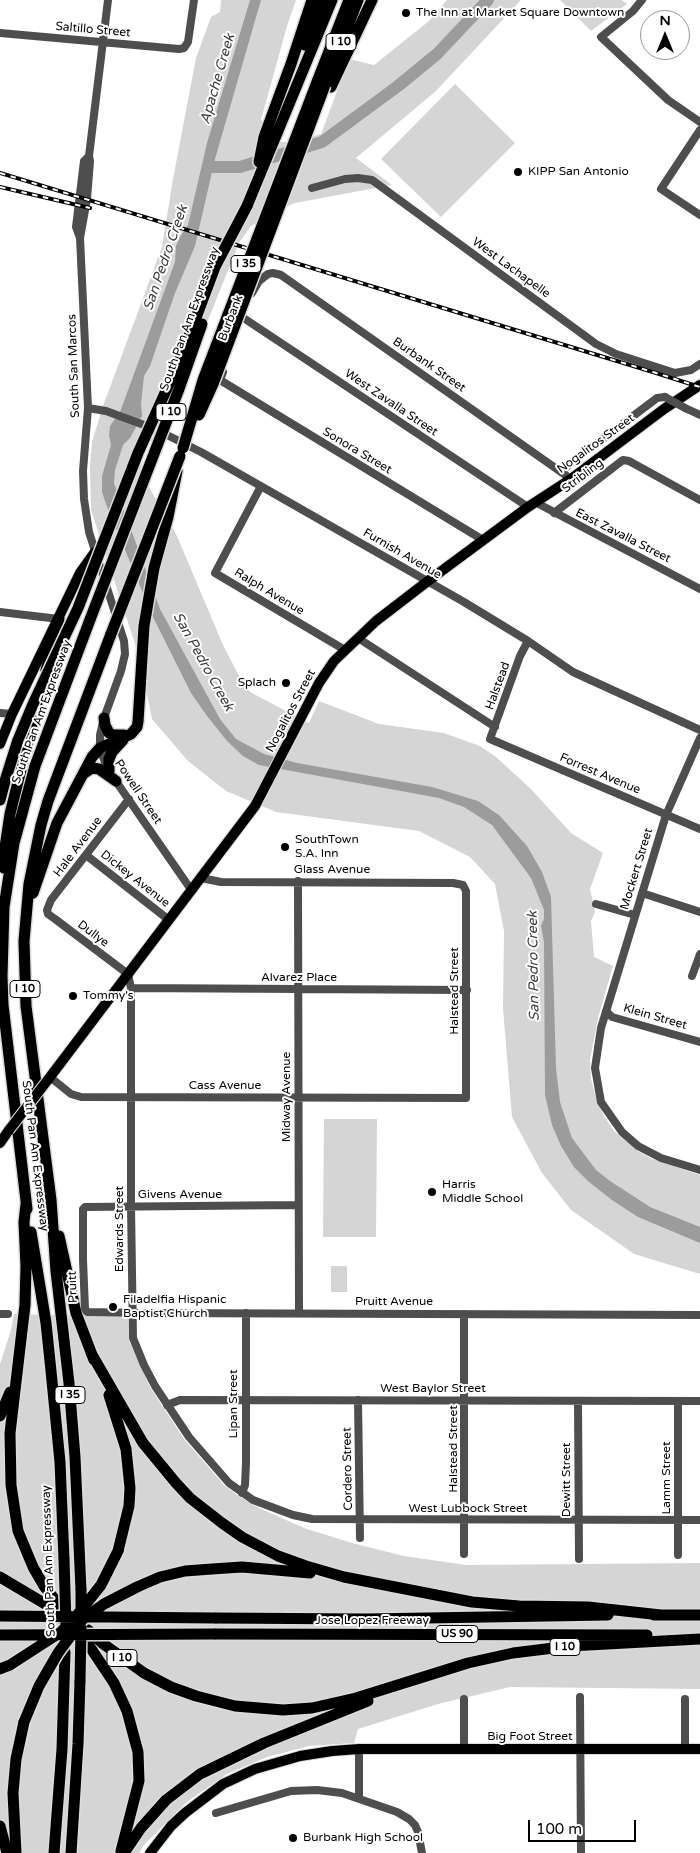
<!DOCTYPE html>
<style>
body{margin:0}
#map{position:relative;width:700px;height:1853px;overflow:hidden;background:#fff;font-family:"Varela Round",sans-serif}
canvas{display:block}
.north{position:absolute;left:640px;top:10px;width:50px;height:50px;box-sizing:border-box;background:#fff;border:1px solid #999;border-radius:50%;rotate:0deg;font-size:14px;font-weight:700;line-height:20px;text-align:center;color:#000}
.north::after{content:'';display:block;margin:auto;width:18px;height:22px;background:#000;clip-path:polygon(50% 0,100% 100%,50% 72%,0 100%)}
.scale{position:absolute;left:528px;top:1820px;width:108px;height:22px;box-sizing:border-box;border:2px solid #000;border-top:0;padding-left:6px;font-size:15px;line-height:18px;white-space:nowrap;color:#000;-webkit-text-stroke:4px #fff;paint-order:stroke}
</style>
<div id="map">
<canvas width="700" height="1853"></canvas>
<div class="north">N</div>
<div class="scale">100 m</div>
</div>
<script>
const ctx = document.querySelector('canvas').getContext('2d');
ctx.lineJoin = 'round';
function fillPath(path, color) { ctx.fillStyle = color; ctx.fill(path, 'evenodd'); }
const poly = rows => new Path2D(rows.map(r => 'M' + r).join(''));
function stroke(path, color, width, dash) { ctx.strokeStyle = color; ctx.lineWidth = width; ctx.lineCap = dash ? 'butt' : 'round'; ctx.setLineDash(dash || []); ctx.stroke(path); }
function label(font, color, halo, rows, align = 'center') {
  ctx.font = font + ' "Varela Round",sans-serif'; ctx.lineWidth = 4; ctx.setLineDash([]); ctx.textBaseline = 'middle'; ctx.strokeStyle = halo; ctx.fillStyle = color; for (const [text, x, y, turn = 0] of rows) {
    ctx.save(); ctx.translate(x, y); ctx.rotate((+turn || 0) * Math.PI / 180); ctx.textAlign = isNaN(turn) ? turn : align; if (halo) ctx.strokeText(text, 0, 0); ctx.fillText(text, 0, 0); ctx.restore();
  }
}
const green = poly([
 [221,0,296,0,287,26,261,120,280,142,293,142,321,134,349,59,374,65,429,21,447,0,521,0,436,91,356,158,392,185,295,203,270,213,250,227,239,243,196,350,161,411,142,459,144,478,177,536,223,645,238,674,250,692,309,723,319,701,379,724,444,733,480,746,496,757,531,789,571,833,603,853,590,889,595,912,591,921,594,957,613,966,598,1018,590,1060,591,1079,596,1098,604,1116,614,1131,638,1151,652,1159,700,1175,700,1274,634,1254,571,1210,542,1173,512,1117,503,1008,504,931,495,884,470,857,419,831,276,812,226,791,188,761,152,719,140,659,91,510,90,467,92,442,103,406,162,247,173,179,196,58,211,17,220,12],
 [560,0,622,0,627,4,591,31],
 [455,84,515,143,441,217,381,159],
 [324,1119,377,1119,376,1237,323,1237],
 [331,1266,347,1266,347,1292,331,1292],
 [14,1314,128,1317,129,1340,150,1387,184,1439,224,1485,237,1495,257,1507,304,1528,352,1543,404,1556,466,1565,700,1563,700,1689,510,1687,438,1704,358,1729,354,1743,309,1746,267,1757,227,1774,188,1801,144,1845,139,1853,0,1853,0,1364,11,1330]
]);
const water = poly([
 [250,0,261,0,215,159,195,246,175,293,150,366,144,376,141,404,142,416,130,438,123,445,115,470,114,483,160,609,220,719,236,739,264,754,297,763,432,787,478,801,499,815,527,846,542,872,551,897,556,1068,560,1102,572,1138,596,1170,610,1181,650,1207,700,1227,700,1243,638,1217,612,1200,589,1182,574,1167,561,1146,552,1125,545,1095,544,942,541,926,544,919,544,910,531,878,492,825,464,807,439,798,259,765,243,756,227,741,207,716,191,693,152,615,106,504,102,492,102,476,111,445,109,435,110,426,120,412,175,262,176,246,180,237,188,225,207,143]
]);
const river = poly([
 [209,167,240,167,322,142,398,86,437,54,488,0]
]);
const minor = poly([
 [642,0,633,11,601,37,668,100,700,122],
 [0,33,179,49,184,48,188,42,194,0],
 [700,130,661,189,700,215],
 [89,156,84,161,76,227,80,238,88,408,83,471,84,499,89,532,124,641,125,654,121,671,104,718,100,735,100,748,107,768],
 [312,188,345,179,358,178,372,180,596,344,616,354,675,373,691,370,700,364],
 [80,238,87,199,90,161,89,156,108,0],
 [252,293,259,281,268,274,273,273,281,275,571,479],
 [242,317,528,507],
 [223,372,220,380,483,540],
 [88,408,106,411,155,429,201,452,464,602,528,641,573,672,700,730],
 [685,408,700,415],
 [561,472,571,463,657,398,665,397],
 [261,486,215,573,345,650],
 [535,502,700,589],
 [554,513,623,460,629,461,700,500],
 [0,612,59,619],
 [358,638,495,727],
 [528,641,520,656,490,739,700,829],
 [0,713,12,714],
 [700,738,666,815,601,1028,595,1068,601,1102,622,1132,638,1146,661,1158,700,1170],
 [113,777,192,891],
 [129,799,51,900,47,910,48,914,55,919,128,974,131,988,131,1206,133,1338,144,1365,155,1386,189,1437,229,1483,253,1500,293,1515,312,1519,700,1520],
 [86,855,169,920],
 [298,881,299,1313],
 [642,893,700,912],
 [596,904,635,915],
 [692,976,700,954],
 [131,988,467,990],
 [606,1011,612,1017,700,1042],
 [50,1077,71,1094,81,1097,466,1098,466,891,463,885,453,883,221,882,201,878],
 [298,1205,85,1207,83,1209,83,1260,85,1309,87,1312,142,1313,700,1315],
 [0,1314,8,1314],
 [464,1314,464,1554],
 [358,1400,360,1538],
 [578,1401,579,1559],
 [678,1401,678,1555],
 [167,1405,180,1400,700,1401],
 [242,1493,245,1485,246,1463,246,1313],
 [580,1697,581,1853],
 [685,1699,685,1749],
 [464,1750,464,1699],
 [359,1798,359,1749],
 [216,1813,291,1791,317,1790,342,1793,397,1812,409,1819,415,1825,418,1832,422,1853]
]);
const major = poly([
 [0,744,12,714,80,573,95,552],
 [47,1081,255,806,319,683,334,661,376,621,428,581,528,507,571,479,664,409,700,385],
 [0,1143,9,1130],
 [150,1853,171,1826,185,1813,223,1784,255,1769,300,1756,332,1751,359,1749,700,1749]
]);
const highway = poly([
 [305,45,322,0],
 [317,82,349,0],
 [325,85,358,0],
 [331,87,372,0],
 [259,162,264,137,291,64,312,0],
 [247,206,332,0],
 [46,670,59,619],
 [104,718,105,725,109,733,114,735,124,735],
 [109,771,109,759,112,752,123,740],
 [83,774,92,768,99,769,116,781],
 [0,800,5,781],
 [4,868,4,854,10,814,37,705],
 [33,893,57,823,92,757,100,748,131,734,137,727,138,722,144,626,154,568,168,517,177,471],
 [26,1204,24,1222,26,1266,25,1305,10,1433,11,1485,18,1531,33,1567,44,1586,56,1601,70,1614],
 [27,1209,3,1005,2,976,4,907,14,843,35,766,91,617],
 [31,1232,46,1323,51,1371,60,1462,64,1559],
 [59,1236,76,1313,94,1360],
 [91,1353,143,1443,176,1483,190,1498,222,1523,242,1537,278,1556,306,1566,344,1577,472,1602,519,1606,588,1607,661,1615],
 [109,1395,126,1449,130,1488,129,1506,118,1551],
 [0,1416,10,1392],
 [0,1577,47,1605,64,1621],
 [137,1587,160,1577,185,1571,212,1569,242,1567,310,1573],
 [81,1590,75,1457,69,1383,56,1271,51,1200,26,1006,24,941,29,884,41,825,48,801,111,634],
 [654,1615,700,1615],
 [215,1618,366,1619,608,1615],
 [88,1630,102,1643,144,1673,171,1687,196,1696,235,1706,283,1710,312,1708,356,1698,468,1663,513,1653,570,1646,700,1639],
 [76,1632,90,1647,114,1683,127,1711,138,1752,139,1781,121,1851],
 [214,1634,647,1635],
 [0,1669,10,1665],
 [0,1826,7,1853],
 [16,1853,13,1793,16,1759,24,1722],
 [54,1853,62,1749,65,1652],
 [71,1853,78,1744,80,1681],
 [124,1853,141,1828,166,1800,200,1774,264,1743,368,1701]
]);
const rail = poly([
 [0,173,653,372,700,387],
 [0,187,90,208]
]);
const minorBridge = poly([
 [665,397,685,408]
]);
const majorBridge = poly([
 [9,1130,47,1081]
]);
const highwayBridge = poly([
 [199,415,213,384,325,85],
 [183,448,203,380,317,82],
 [91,617,179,389,202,324],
 [111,634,180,456],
 [5,781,18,740,33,704,78,608,138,453,182,355,215,267,247,206],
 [64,1559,66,1624],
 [81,1590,81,1612],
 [0,1616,215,1618],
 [0,1635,214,1634],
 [10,1665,61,1632,78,1614,101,1585,118,1551],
 [80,1681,81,1628],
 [24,1722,39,1686,58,1653,83,1619,104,1604,137,1587]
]);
const markers = [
 [406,13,5,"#000"],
 [518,172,5,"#000"],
 [286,683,5,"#000"],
 [285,847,5,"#000"],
 [73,996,5,"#000"],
 [432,1192,5,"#000"],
 [113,1307,5,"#000"],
 [293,1838,5,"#000"]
];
const shields = [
 [341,42,30],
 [246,264,30],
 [171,412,30],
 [25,989,30],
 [70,1395,30],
 [457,1634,42],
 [565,1647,30],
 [122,1658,30]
];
const shieldNames = [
 ["I 10",341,42],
 ["I 35",246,264],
 ["I 10",171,412],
 ["I 10",25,989],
 ["I 35",70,1395],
 ["US 90",457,1634],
 ["I 10",565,1647],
 ["I 10",122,1658]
];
const poiNames = [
 ["The Inn at Market Square Downtown",416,13],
 ["KIPP San Antonio",528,172],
 ["Splach",276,683,"right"],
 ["SouthTown",295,840],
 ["S.A. Inn",295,854],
 ["Tommy's",83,996],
 ["Harris",442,1185],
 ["Middle School",442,1199],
 ["Filadelfia Hispanic",123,1300],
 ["Baptist Church",123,1314],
 ["Burbank High School",303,1838]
];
const streetNames = [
 ["Saltillo Street",93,30,5],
 ["West Lachapelle",511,268,36],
 ["Burbank",231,318,-69],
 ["South Pan Am Expressway",190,319,-70],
 ["Burbank Street",429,365,35],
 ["South San Marcos",74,366,-92],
 ["West Zavalla Street",391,403,34],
 ["Nogalitos Street",596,444,-36],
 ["Sonora Street",357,451,31],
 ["Stribling",583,476,-37],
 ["East Zavalla Street",623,536,27],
 ["Furnish Avenue",402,554,30],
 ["Ralph Avenue",269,592,31],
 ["Halstead",498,686,-70],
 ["Nogalitos Street",291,711,-62],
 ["South Pan Am Expressway",42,712,-70],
 ["Forrest Avenue",600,774,23],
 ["Powell Street",138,792,56],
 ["Hale Avenue",78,847,-53],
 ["Mockert Street",637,869,-73],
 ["Glass Avenue",332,870],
 ["Dickey Avenue",135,879,38],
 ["Dullye",93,934,37],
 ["Alvarez Place",299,978],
 ["Halstead Street",455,991,-90],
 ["Klein Street",655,1017,16],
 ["Cass Avenue",225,1086],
 ["Midway Avenue",287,1097,-90],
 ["South Pan Am Expressway",35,1156,83],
 ["Givens Avenue",180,1195],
 ["Edwards Street",120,1229,-90],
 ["Pruitt",73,1287,-92],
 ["Pruitt Avenue",394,1302],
 ["West Baylor Street",433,1389],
 ["Lipan Street",234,1404,-90],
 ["Halstead Street",454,1449,-90],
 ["Cordero Street",348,1469,-91],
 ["Lamm Street",667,1478,-90],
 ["Dewitt Street",567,1480,-90],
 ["West Lubbock Street",468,1509],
 ["South Pan Am Expressway",49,1561,-92],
 ["Jose Lopez Freeway",372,1621],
 ["Big Foot Street",530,1737]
];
const waterNames = [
 ["Apache Creek",218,79,-74],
 ["San Pedro Creek",166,258,-71],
 ["San Pedro Creek",203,662,61],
 ["San Pedro Creek",534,966,-91]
];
fillPath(green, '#d5d5d5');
fillPath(water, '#9c9c9c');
stroke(river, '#9c9c9c', 12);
stroke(major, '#dbdbdb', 12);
stroke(highway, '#dbdbdb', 14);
stroke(minor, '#4e4e4e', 8);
stroke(major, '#000', 10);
stroke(highway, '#000', 11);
stroke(rail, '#000', 4);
stroke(rail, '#fff', 2, [5.5]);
stroke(majorBridge, '#dbdbdb', 12, []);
stroke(highwayBridge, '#dbdbdb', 14, []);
stroke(minorBridge, '#4e4e4e', 8);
stroke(majorBridge, '#000', 10);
stroke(highwayBridge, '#000', 11);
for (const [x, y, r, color] of markers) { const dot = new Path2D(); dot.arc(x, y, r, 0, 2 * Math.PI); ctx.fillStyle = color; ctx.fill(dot); stroke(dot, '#fff', 2); }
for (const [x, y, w] of shields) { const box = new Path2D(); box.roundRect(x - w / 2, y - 8.5, w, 17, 4); ctx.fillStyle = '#fff'; ctx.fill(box); stroke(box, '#000', 1); }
label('bold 11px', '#000', null, shieldNames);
label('12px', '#000', '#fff', poiNames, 'left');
label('12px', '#000', '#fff', streetNames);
label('italic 14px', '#3d3d3d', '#fff', waterNames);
</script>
